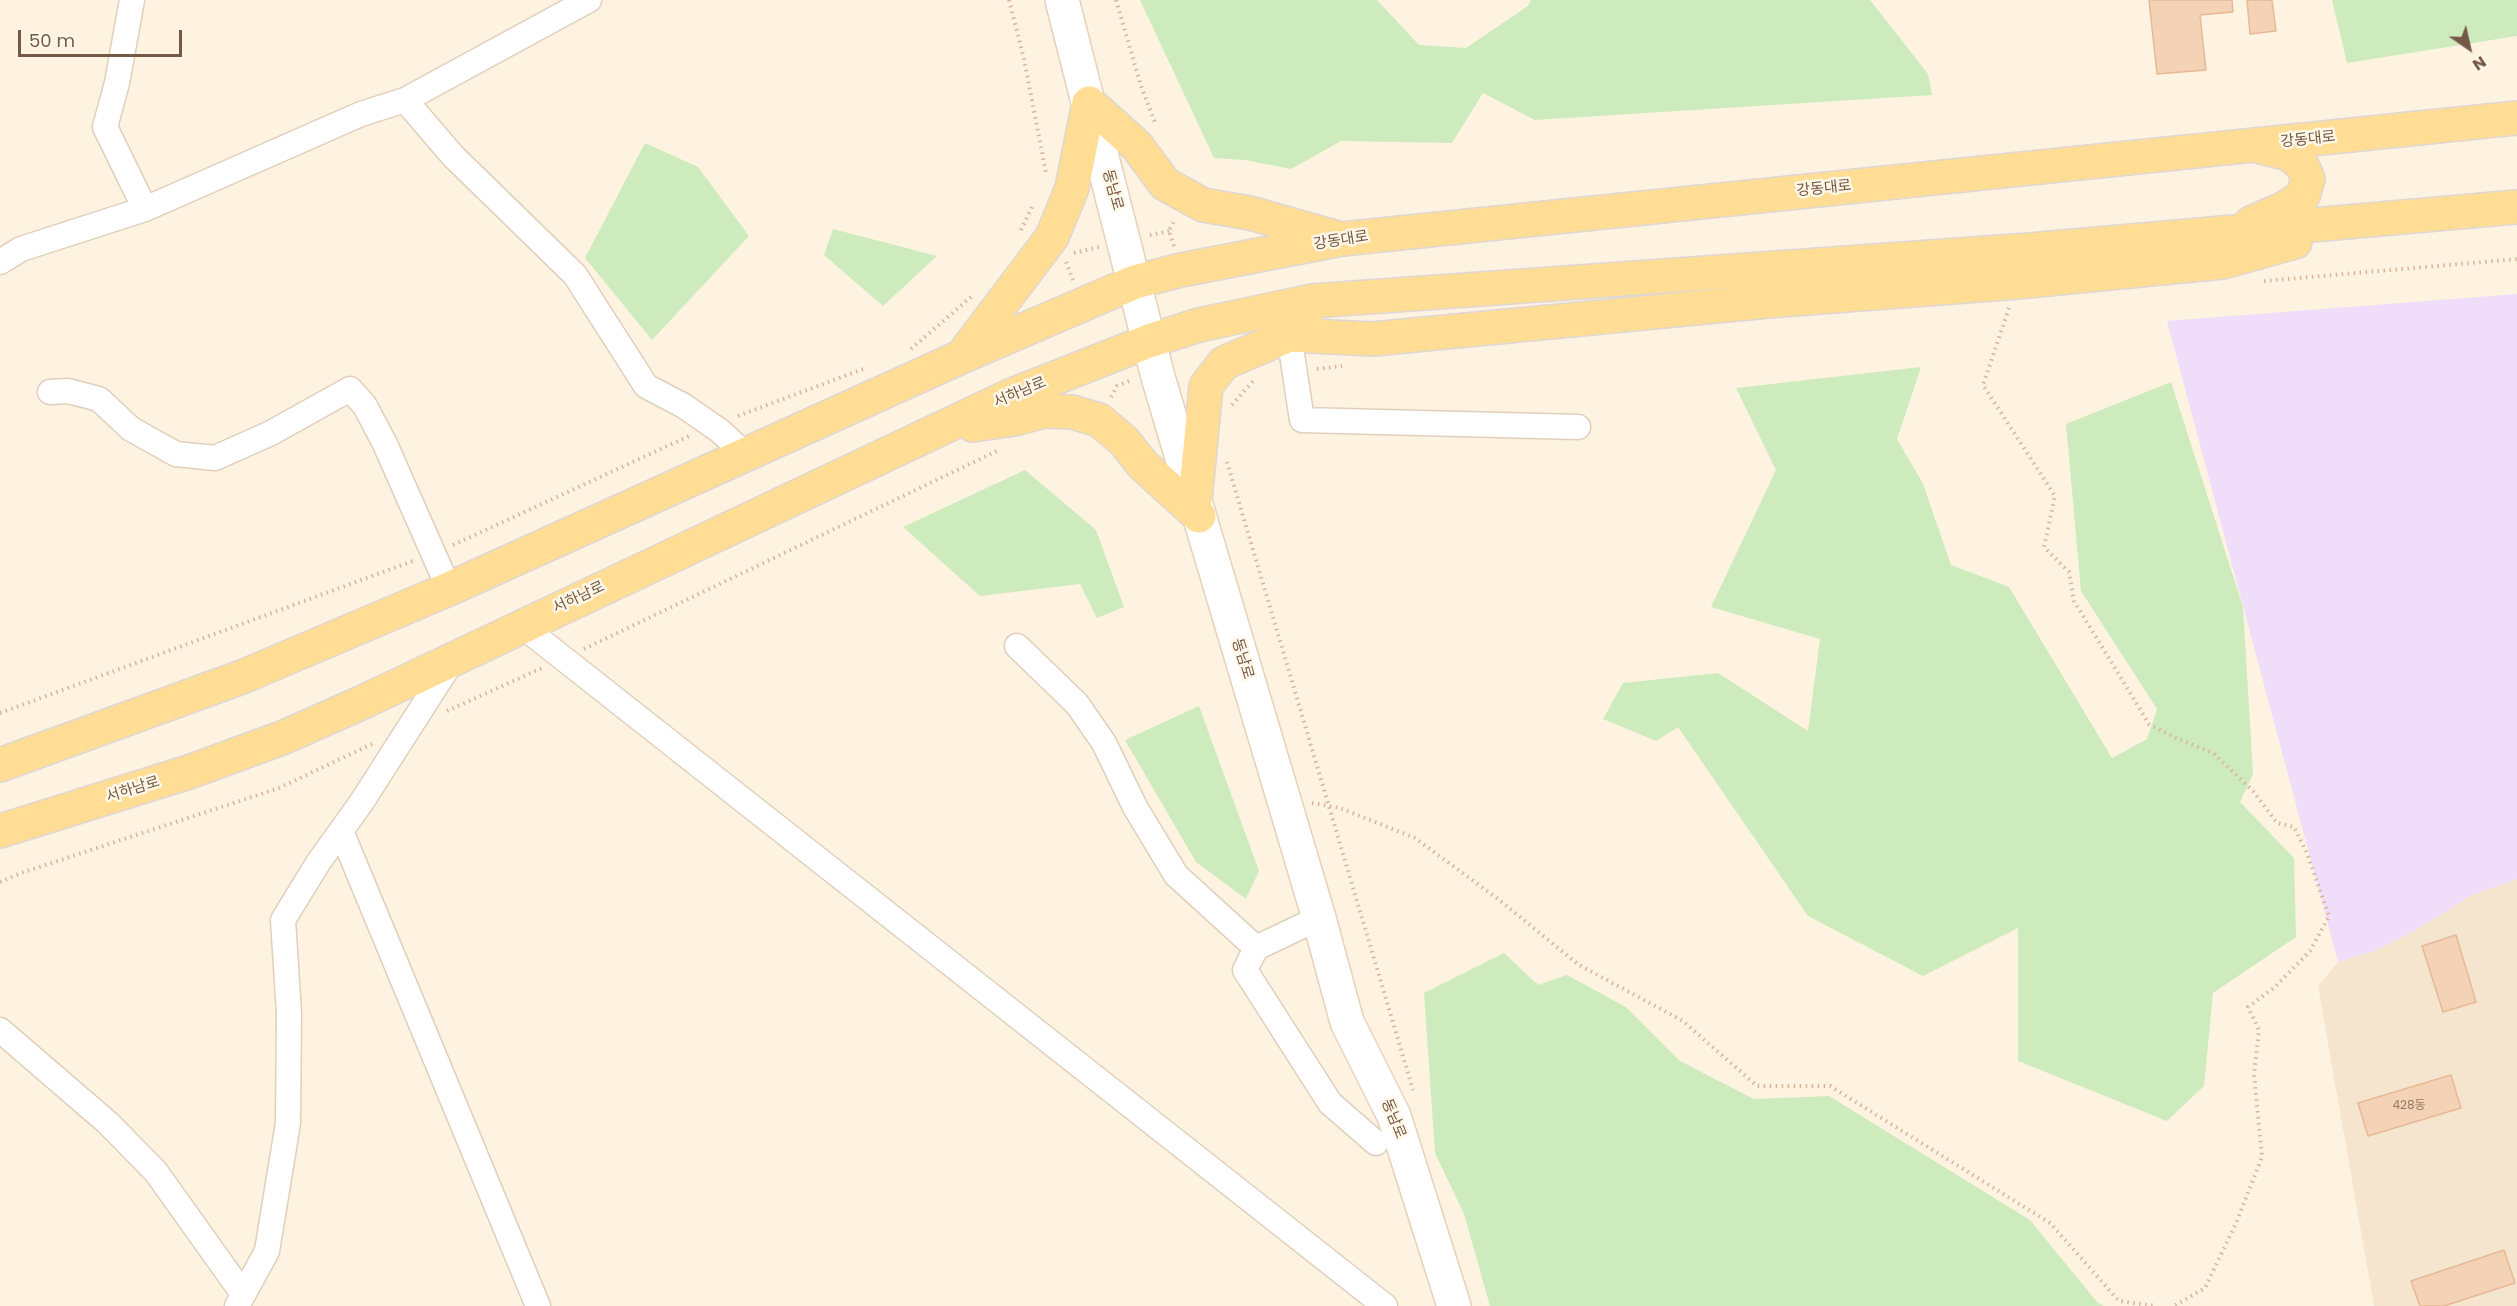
<!DOCTYPE html>
<meta charset="utf-8">
<style>
body{margin:0}
#map{position:relative;width:2517px;height:1306px;overflow:hidden;background:#fdf3e0;font-family:Poppins,sans-serif}
canvas{display:block}
.north{position:absolute;left:2439px;top:18px;width:60px;height:60px;-webkit-text-stroke:4px #fff7e7;paint-order:stroke;rotate:146deg;font-size:16px;font-weight:700;line-height:24px;text-align:center;color:#755946}
.north::after{content:'';display:block;margin:auto;width:21px;height:27px;background:#755946;clip-path:polygon(50% 0,100% 100%,50% 72%,0 100%)}
.scale{position:absolute;left:18px;top:30px;width:164px;height:27px;box-sizing:border-box;border:3px solid #755946;border-top:0;padding-left:8px;font-size:18px;line-height:21px;white-space:nowrap;color:#755946;-webkit-text-stroke:4px #fff7e7;paint-order:stroke}
</style>
<div id="map">
<canvas width="2517" height="1306"></canvas>
<div class="north">N</div>
<div class="scale">50 m</div>
</div>
<script>
const ctx = document.querySelector('canvas').getContext('2d');
ctx.lineJoin = 'round';
function fillPath(path, color) { ctx.fillStyle = color; ctx.fill(path, 'evenodd'); }
const poly = rows => new Path2D(rows.map(r => 'M' + r).join(''));
function stroke(path, color, width, dash) { ctx.strokeStyle = color; ctx.lineWidth = width; ctx.lineCap = dash ? 'butt' : 'round'; ctx.setLineDash(dash || []); ctx.stroke(path); }
function label(font, color, halo, rows, align = 'center') {
  ctx.font = font + ' Poppins,"Noto Sans KR",sans-serif'; ctx.lineWidth = 5; ctx.setLineDash([]); ctx.textBaseline = 'middle'; ctx.strokeStyle = halo; ctx.fillStyle = color; for (const [text, x, y, turn = 0] of rows) {
    ctx.save(); ctx.translate(x, y); ctx.rotate((+turn || 0) * Math.PI / 180); ctx.textAlign = isNaN(turn) ? turn : align; if (halo) ctx.strokeText(text, 0, 0); ctx.fillText(text, 0, 0); ctx.restore();
  }
}
const residential = poly([
 [2517,879,2517,1306,2374,1306,2318,986,2338,962,2374,951,2416,930,2472,895]
]);
const education = poly([
 [2517,294,2517,879,2472,895,2416,930,2374,951,2338,962,2167,321]
]);
const green = poly([
 [1140,0,1377,0,1419,45,1466,48,1528,6,1531,0,1870,0,1928,74,1932,95,1535,120,1483,93,1452,143,1341,141,1291,169,1245,160,1214,158],
 [2332,0,2517,0,2517,36,2347,63],
 [645,143,698,167,749,236,652,340,585,258],
 [833,229,937,256,883,306,824,255],
 [1921,367,1897,439,1923,484,1951,565,2009,587,2112,758,2147,739,2157,709,2081,591,2066,424,2171,382,2243,607,2253,774,2240,802,2294,858,2296,937,2213,993,2204,1086,2167,1121,2018,1061,2018,928,1923,976,1808,916,1678,727,1656,741,1603,719,1623,683,1718,673,1808,731,1820,639,1711,607,1776,470,1736,388],
 [1025,470,1096,530,1124,607,1097,618,1080,584,980,596,903,527],
 [1199,706,1259,871,1246,899,1196,862,1125,740],
 [1504,953,1538,985,1567,975,1626,1007,1680,1061,1754,1099,1829,1096,2030,1220,2097,1302,2104,1306,1490,1306,1464,1214,1435,1153,1424,993]
]);
const building = poly([
 [2149,0,2232,0,2233,12,2200,15,2206,70,2157,74,2149,0],
 [2247,0,2272,0,2276,31,2250,34,2247,0],
 [2456,935,2476,1002,2443,1012,2422,946,2456,935],
 [2451,1075,2461,1108,2368,1136,2358,1103,2451,1075],
 [2504,1250,2515,1283,2444,1306,2420,1306,2411,1281,2504,1250]
]);
const path = poly([
 [1009,0,1024,59,1046,173],
 [1116,0,1141,86,1156,125],
 [1021,230,1032,207],
 [1150,235,1169,231],
 [1174,246,1169,231,1175,219],
 [1074,253,1099,247],
 [1066,262,1073,280],
 [2264,281,2517,259],
 [2009,308,1983,385,2055,496,2044,547,2069,572,2074,601,2149,724,2176,738,2213,753,2253,791,2277,823,2294,827,2307,853,2329,916,2310,951,2275,987,2248,1007,2259,1030,2254,1074,2262,1157,2237,1221,2205,1288,2174,1306],
 [911,349,971,297],
 [1317,369,1342,366],
 [1111,397,1117,386,1132,380],
 [1232,405,1253,381],
 [738,416,863,369],
 [1227,462,1413,1090],
 [453,545,689,436],
 [584,649,999,450],
 [447,711,542,668],
 [0,713,413,561],
 [1312,803,1340,808,1415,838,1498,899,1579,965,1683,1021,1757,1086,1830,1086,2050,1223,2119,1301,2156,1306],
 [0,882,21,873,279,788,372,744]
]);
const minor = poly([
 [132,0,117,83,105,127,145,209],
 [405,100,453,156,575,275,646,386,684,406,720,431,747,456],
 [0,262,21,249,145,209,361,114,405,100,589,0],
 [1289,335,1302,420,1578,427],
 [50,392,68,391,99,399,131,429,176,454,215,458,271,433,350,389,365,406,385,444,449,589],
 [521,625,1385,1306],
 [1017,646,1077,704,1104,743,1135,807,1176,875,1256,948],
 [341,831,538,1306],
 [1319,918,1256,948,1245,970,1330,1103,1376,1143],
 [0,1030,108,1123,156,1172,243,1294],
 [237,1306,267,1251,288,1123,289,1013,283,920,318,863,361,803,454,658]
]);
const secondary = poly([
 [1062,0,1158,377,1319,918,1347,1022,1394,1116,1454,1306]
]);
const primary = poly([
 [1089,103,1137,146,1165,184,1203,205,1250,213,1338,238],
 [2251,223,2285,208,2303,196,2308,179,2302,165,2289,154,2261,147],
 [1289,335,1373,339,1768,301,2018,282,2223,262,2295,242],
 [962,356,1052,237,1072,188,1089,103],
 [973,425,1015,419,1044,411,1072,412,1099,420,1124,441,1143,465,1199,516],
 [1195,500,1206,386,1224,363,1289,335,1309,329],
 [0,765,242,677,449,589,961,357,1135,282,1181,270,1342,239,2517,118],
 [0,831,189,772,282,738,361,703,1012,395,1149,341,1199,325,1312,301,2029,250,2517,207]
]);
const numberNames = [
 ["428동",2409,1106]
];
const streetNames = [
 ["강동대로",2308,140,-6],
 ["강동대로",1824,189,-6],
 ["동남로",1112,190,75],
 ["강동대로",1341,241,-9],
 ["서하남로",1020,393,-23],
 ["서하남로",579,598,-25],
 ["동남로",1242,659,73],
 ["서하남로",133,790,-17],
 ["동남로",1393,1119,68]
];
fillPath(residential, '#f5e5ce');
fillPath(education, '#f0ddf9');
fillPath(green, '#ceebbe');
fillPath(building, '#f4d2b6');
stroke(building, '#e7b996', 1.5);
stroke(minor, '#e1cfbc', 27);
stroke(secondary, '#e7d1b9', 36);
stroke(primary, '#ded7d3', 36);
stroke(path, '#d8b59a', 4, [1.5, 4.5]);
stroke(minor, '#fff', 24);
stroke(secondary, '#fff', 33);
stroke(primary, '#ffdd95', 33);
label('12px', '#957762', null, numberNames);
label('15px', '#755946', '#fff7e7', streetNames);
</script>
